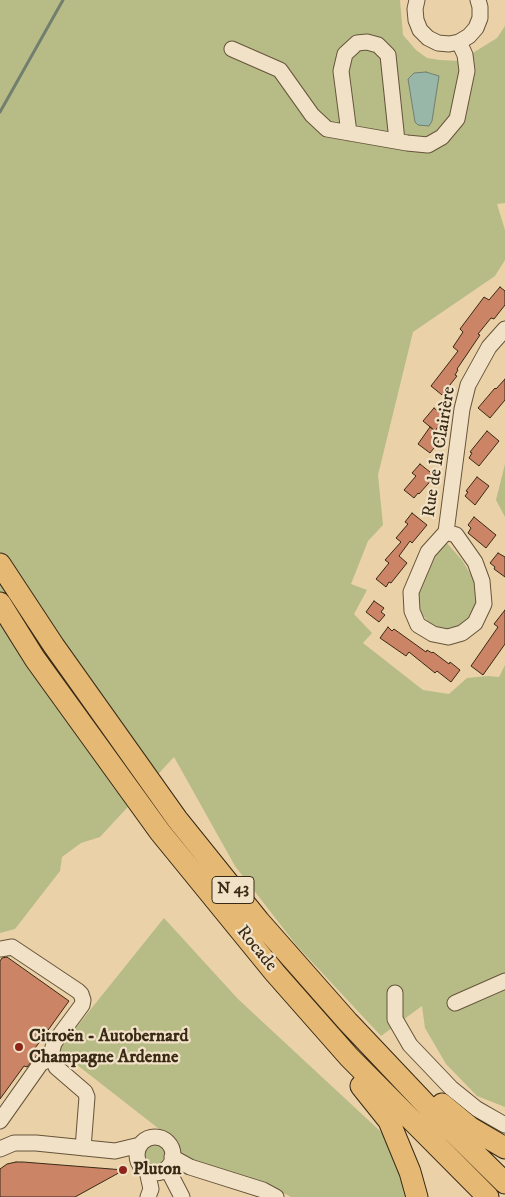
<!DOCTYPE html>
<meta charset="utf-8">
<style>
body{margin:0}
canvas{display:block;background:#ead1a7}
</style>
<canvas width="505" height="1197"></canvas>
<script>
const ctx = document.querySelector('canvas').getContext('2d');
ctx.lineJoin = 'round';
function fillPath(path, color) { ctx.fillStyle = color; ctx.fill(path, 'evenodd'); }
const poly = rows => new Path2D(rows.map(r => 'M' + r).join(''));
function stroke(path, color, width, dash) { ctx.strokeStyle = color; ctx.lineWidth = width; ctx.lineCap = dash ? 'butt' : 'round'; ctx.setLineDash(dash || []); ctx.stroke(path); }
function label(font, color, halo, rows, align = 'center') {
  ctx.font = font + ' "IM FELL DW Pica",serif'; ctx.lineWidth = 4.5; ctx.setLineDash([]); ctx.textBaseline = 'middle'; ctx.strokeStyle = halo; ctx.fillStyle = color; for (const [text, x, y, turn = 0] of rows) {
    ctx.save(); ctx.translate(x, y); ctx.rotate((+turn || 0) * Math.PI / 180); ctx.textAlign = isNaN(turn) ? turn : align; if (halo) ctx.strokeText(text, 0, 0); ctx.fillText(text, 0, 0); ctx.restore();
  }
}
const green = poly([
 [0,0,400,0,403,35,416,50,427,58,440,60,460,61,497,38,505,26,505,203,497,204,505,230,505,260,495,276,413,332,378,475,383,525,368,541,351,584,367,590,354,614,372,633,363,643,423,690,449,694,467,678,488,676,499,677,505,665,505,1107,477,1096,446,1064,425,1028,422,1006,381,1036,297,946,235,866,174,757,100,837,81,843,62,857,60,871,15,929,0,933],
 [505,464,505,517,496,500],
 [445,541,462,560,475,582,476,604,464,625,444,629,430,624,421,613,418,594,430,559],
 [164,918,238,999,393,1143,409,1197,291,1197,269,1185,194,1161,181,1154,168,1136,58,1050],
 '144 1155a11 11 0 1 1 22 0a11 11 0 1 1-22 0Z'
]);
const water = poly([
 [426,72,439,76,432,121,429,126,418,125,415,122,408,79,414,73,426,72]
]);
const stream = poly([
 [0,112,63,0]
]);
const building = poly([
 [500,287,505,291,505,305,494,319,491,318,478,334,480,335,457,369,458,370,455,375,457,376,442,395,431,386,458,351,453,347,463,332,460,329,484,297,489,300,500,287],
 [505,379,505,400,490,418,478,408,495,388,496,389,505,379],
 [434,408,444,416,440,420,442,421,435,431,423,421,434,408],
 [430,427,440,435,438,443,430,453,418,444,430,427],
 [487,431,499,441,479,466,469,458,472,453,470,452,487,431],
 [420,464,435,476,419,494,418,493,414,498,404,490,416,476,412,473,420,464],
 [477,477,489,486,475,505,465,496,468,492,466,491,477,477],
 [412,513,427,525,412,543,410,541,399,556,407,563,391,583,389,582,386,587,376,579,389,563,385,560,401,542,396,538,408,524,405,522,412,513],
 [474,517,496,535,486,548,468,533,471,528,468,525,474,517],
 [498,553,505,557,505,577,494,569,495,567,490,563,498,553],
 [374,601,384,608,381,612,385,615,379,622,366,612,374,601],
 [505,610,505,644,483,675,471,666,498,627,494,624,505,610],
 [388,627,392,631,394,629,426,652,427,650,432,653,433,652,449,664,450,662,460,670,451,682,437,671,435,673,409,652,406,656,380,638,388,627],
 [7,957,69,1001,33,1051,38,1054,27,1067,24,1066,0,1099,0,961,2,958,7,957],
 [16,1162,23,1162,124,1170,75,1197,0,1197,0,1169,7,1164,16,1162]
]);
const minor = poly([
 [417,0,415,9,416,20,420,30,428,38,438,43,449,44,459,42,469,36,476,28,480,18,480,7,478,0],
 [232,49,280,70,312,115,327,129,407,143,428,145,442,137,457,119,467,71,465,55,459,42],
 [349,133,341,71,345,54,357,43,367,42,378,45,388,55,397,141],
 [446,532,456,535,475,562,482,581,484,604,475,623,462,633,448,637,433,634,418,625,412,611,411,592,428,552,446,532,462,409,468,385,489,347,505,329],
 [0,949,12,947,78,991,81,994,83,1000,82,1005,54,1043,52,1051,53,1058,56,1067,85,1092,87,1097,83,1148],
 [395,993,395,1019,410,1045,451,1088,477,1109,505,1125],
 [455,1003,505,981],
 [0,1121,41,1063,53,1058],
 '137 1155a18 18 0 1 1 36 0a18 18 0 1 1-36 0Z',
 [0,1149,14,1143,36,1143,115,1151,140,1145],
 [172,1157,190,1167,263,1190,276,1197],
 [167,1168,182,1197],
 [147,1171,151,1189,148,1197]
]);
const highway = poly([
 [0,564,54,646,177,819,259,921,348,1022,435,1114,505,1183],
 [0,603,35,659,160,832,275,973,349,1057,488,1197],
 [361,1086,389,1121,410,1172,417,1197],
 [442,1104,471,1128,505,1148]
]);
const markers = [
 [19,1047,5,"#8f2418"],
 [123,1170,5,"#8f2418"]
];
const shields = [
 [233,890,42]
];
const shieldNames = [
 ["N 43",233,890]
];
const streetNames = [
 ["Rue de la Clairière",440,452,-81],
 ["Rocade",256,949,51]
];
const poiNames = [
 ["Citroën - Autobernard",29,1037],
 ["Champagne Ardenne",29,1058],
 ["Pluton",133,1170]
];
fillPath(green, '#b7bc87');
fillPath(water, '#98b7a9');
stroke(water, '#727f6e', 1);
stroke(stream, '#727f6e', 3);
fillPath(building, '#cb8466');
stroke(building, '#392a16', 1);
stroke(minor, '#65543a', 17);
stroke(highway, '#392a16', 23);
stroke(minor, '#f1e1c6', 15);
stroke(highway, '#e5b874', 21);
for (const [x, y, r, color] of markers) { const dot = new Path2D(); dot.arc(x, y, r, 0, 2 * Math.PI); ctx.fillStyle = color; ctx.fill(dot); stroke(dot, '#f1e1c6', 2); }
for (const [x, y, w] of shields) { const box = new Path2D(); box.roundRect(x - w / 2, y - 13.5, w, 27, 4); ctx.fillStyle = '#f1e1c6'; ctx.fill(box); stroke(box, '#392a16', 1); }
label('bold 16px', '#392a16', null, shieldNames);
label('18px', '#392a16', '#f1e1c6', streetNames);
label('bold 18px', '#392a16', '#f1e1c6', poiNames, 'left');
</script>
